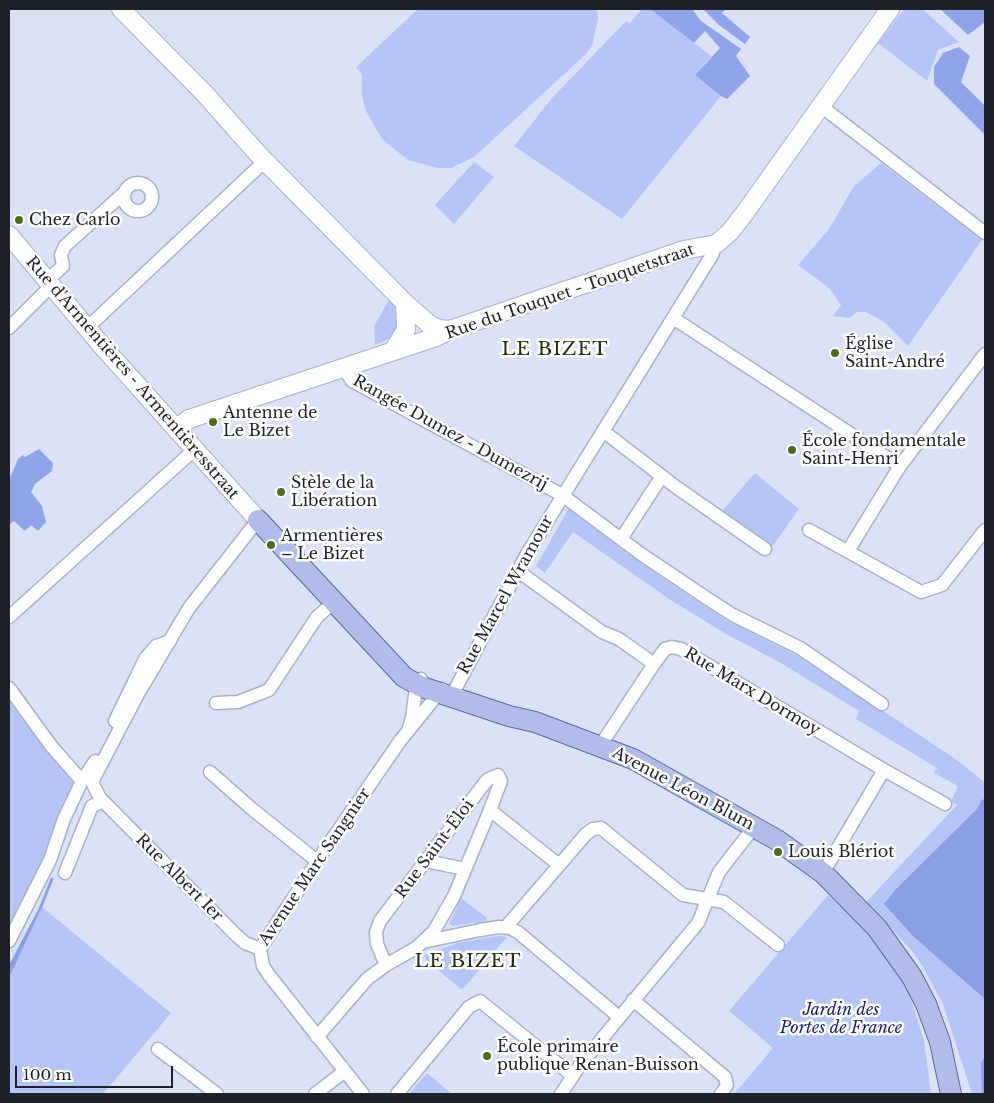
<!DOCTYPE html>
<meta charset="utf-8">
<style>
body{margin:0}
#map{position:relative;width:994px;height:1103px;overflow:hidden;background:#dbe2f7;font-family:"Libre Baskerville",serif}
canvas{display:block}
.frame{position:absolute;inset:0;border:10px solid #1e2128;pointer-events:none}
.scale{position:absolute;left:15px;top:1066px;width:158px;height:22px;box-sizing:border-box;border:2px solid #1e2128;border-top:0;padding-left:6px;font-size:15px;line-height:18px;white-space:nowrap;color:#1e2128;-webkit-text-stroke:4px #fff;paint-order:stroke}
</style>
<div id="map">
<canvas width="994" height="1103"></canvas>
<div class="frame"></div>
<div class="scale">100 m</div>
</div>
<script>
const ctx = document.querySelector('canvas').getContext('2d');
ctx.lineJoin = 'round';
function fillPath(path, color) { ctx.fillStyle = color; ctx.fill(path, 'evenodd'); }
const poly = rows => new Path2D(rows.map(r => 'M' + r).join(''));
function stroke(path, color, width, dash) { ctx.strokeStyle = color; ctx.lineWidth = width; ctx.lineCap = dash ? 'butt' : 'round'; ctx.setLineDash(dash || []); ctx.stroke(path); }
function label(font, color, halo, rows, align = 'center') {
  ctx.font = font + ' "Libre Baskerville",serif'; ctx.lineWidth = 5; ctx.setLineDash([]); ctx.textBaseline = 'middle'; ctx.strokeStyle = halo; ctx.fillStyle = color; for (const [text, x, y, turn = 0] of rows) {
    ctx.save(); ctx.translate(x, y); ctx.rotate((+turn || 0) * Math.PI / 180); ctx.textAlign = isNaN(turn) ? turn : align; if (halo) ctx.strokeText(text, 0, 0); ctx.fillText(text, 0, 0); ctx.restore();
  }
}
const green = poly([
 [418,9,597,9,598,19,592,46,584,56,474,157,451,168,437,168,408,160,382,139,366,111,362,96,362,74,356,67],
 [642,9,650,9,711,56,695,75,721,96,622,219,514,146,552,98,626,21,630,23],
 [904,9,922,9,959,42,938,50,927,81,878,43],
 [474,162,494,177,454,224,435,205],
 [881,163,982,240,908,346,884,322,866,312,856,312,850,318,833,316,841,305,829,288,798,265,829,229,854,186],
 [389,300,394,306,399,318,397,331,391,338,375,345,374,326],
 [755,473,799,509,772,547,722,511],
 [569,508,664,579,728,621,808,661,957,760,985,783,985,1094,972,1094,943,1004,923,967,912,951,866,902,957,805,951,802,958,786,934,773,937,768,856,719,859,711,779,662,726,634,672,601,573,532,545,573,536,566],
 [9,700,77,787,42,867,9,931],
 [828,895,868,931,907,987,924,1040,931,1094,734,1094,773,1048,729,1011],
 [461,898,487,918,487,921,452,926,449,924],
 [42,907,171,1013,103,1094,9,1094,9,978],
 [498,936,507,937,462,990,426,960,424,955,458,943],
 [427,1073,452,1094,409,1094]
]);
const forest = poly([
 [650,9,692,9,701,21,741,49,736,56,750,76,727,99,721,96,695,75,720,48,705,31,694,43],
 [703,9,726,9,722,13,750,37,745,44,719,25],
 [940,9,985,9,985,22,968,35],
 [959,47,970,56,961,82,985,106,985,135,934,84,934,67,943,53],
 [39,449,53,463,52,471,35,484,31,492,42,506,46,522,38,531,31,525,25,531,14,521,9,525,9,480,18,459,23,455,25,457]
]);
const water = poly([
 [982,799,985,801,985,999,914,937,884,904,896,889,977,809],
 [40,906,42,907,9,978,9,965],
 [985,1056,985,1094,982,1094,981,1063]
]);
const stream = poly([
 [40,909,52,879]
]);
const street = poly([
 [821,106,985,233],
 '124 197a14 14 0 1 1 28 0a14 14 0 1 1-28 0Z',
 [47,281,63,266,61,255,65,246,125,192],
 [673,318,900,466],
 [9,328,51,286],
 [87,328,265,161],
 [343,367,352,381,562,495,641,554,708,599,733,615,800,648,882,704],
 [603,431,676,487,765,549],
 [258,520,189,608,138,694,94,778,93,784,100,798,235,934,245,943,260,949],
 [809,530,921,592,942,585,985,530],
 [621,539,662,476],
 [848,551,900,466,985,354],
 [518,571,602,632,619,639,654,664,665,649,672,647,681,649,884,770,945,804],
 [9,617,194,450],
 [9,688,52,747,82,781],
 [452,695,527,554,712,255,716,244],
 [216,703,238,702,269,690,317,617,334,602],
 [115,721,145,659,156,646,170,641],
 [409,727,412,718,416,688,421,679],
 [600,746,654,664],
 [210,772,252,809,317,861],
 [490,810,559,865],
 [426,861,465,869],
 [65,873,92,806,103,801],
 [823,873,884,770],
 [506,927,586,834,593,829,601,828,683,895,724,902,778,945],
 [9,941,50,860,64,819,82,781,95,761],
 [423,942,480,930,499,927,510,928,519,933,619,1017],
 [633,1000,725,1077,727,1085,721,1094],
 [317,1037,367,979,386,965,416,948,434,931,454,896,490,810,501,781,498,775,487,780,380,921,376,932,377,944,386,965],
 [158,1049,217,1094],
 [315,1094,345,1071],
 [363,1094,269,975,263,966,260,949,324,851,400,741,442,689],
 [397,1094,469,1007,480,1001,573,1076],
 [561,1094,580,1065,698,923,719,872,754,827]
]);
const secondary = poly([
 [121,9,204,93,258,154,405,303,430,325,439,329,450,330],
 [9,235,103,347,258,520],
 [393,351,406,330,405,303],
 [176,429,189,419,436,337,450,330,684,250,716,244,730,232,744,214,890,9]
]);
const primary = poly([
 [258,520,404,677,422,687,509,716,535,722,633,759,777,840,823,873,877,928,912,977,926,1004,940,1042,951,1094]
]);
const markers = [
 [19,220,5,"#536a19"],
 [835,353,5,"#536a19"],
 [213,422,5,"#536a19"],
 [792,450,5,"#536a19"],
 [281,492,5,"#536a19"],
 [271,545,5,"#536a19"],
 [778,852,5,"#536a19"],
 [487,1056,5,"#536a19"]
];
const poiNames = [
 ["Chez Carlo",29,220],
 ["Église",845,344],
 ["Saint-André",845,362],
 ["Antenne de",223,413],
 ["Le Bizet",223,431],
 ["École fondamentale",802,441],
 ["Saint-Henri",802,459],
 ["Stèle de la",291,483],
 ["Libération",291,501],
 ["Armentières",281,536],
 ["– Le Bizet",281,554],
 ["Louis Blériot",788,852],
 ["École primaire",497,1047],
 ["publique Renan-Buisson",497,1065]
];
const streetNames = [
 ["Rue du Touquet - Touquetstraat",570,292,-19],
 ["Rue d'Armentières - Armentièresstraat",132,378,49],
 ["Rangée Dumez - Dumezrij",450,433,29],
 ["Rue Marcel Wramour",506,595,-61],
 ["Rue Marx Dormoy",752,692,31],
 ["Avenue Léon Blum",683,789,28],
 ["Rue Saint-Éloi",435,849,-53],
 ["Avenue Marc Sangnier",315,867,-56],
 ["Rue Albert Ier",179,878,45]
];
const parkNames = [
 ["Jardin des",841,1010],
 ["Portes de France",841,1028]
];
const quarterNames = [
 ["LE BIZET",555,350],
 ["LE BIZET",468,962]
];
fillPath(green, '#b5c5f8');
fillPath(forest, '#8fa4eb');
fillPath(water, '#8b9fe6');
stroke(stream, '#8b9fe6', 3);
stroke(street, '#aab1c5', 15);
stroke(secondary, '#aab1c5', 20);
stroke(primary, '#5c6a9b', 22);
stroke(street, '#fff', 12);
stroke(secondary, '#fff', 18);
stroke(primary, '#b1bde8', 20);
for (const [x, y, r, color] of markers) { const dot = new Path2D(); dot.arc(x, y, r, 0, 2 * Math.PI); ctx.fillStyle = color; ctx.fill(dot); stroke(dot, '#fff', 2); }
label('16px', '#1e2128', '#fff', poiNames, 'left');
label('16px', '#1e2128', '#fff', streetNames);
label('italic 16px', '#181e6e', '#fff', parkNames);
ctx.letterSpacing = '1px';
label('19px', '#242f09', '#fff', quarterNames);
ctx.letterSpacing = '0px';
</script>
